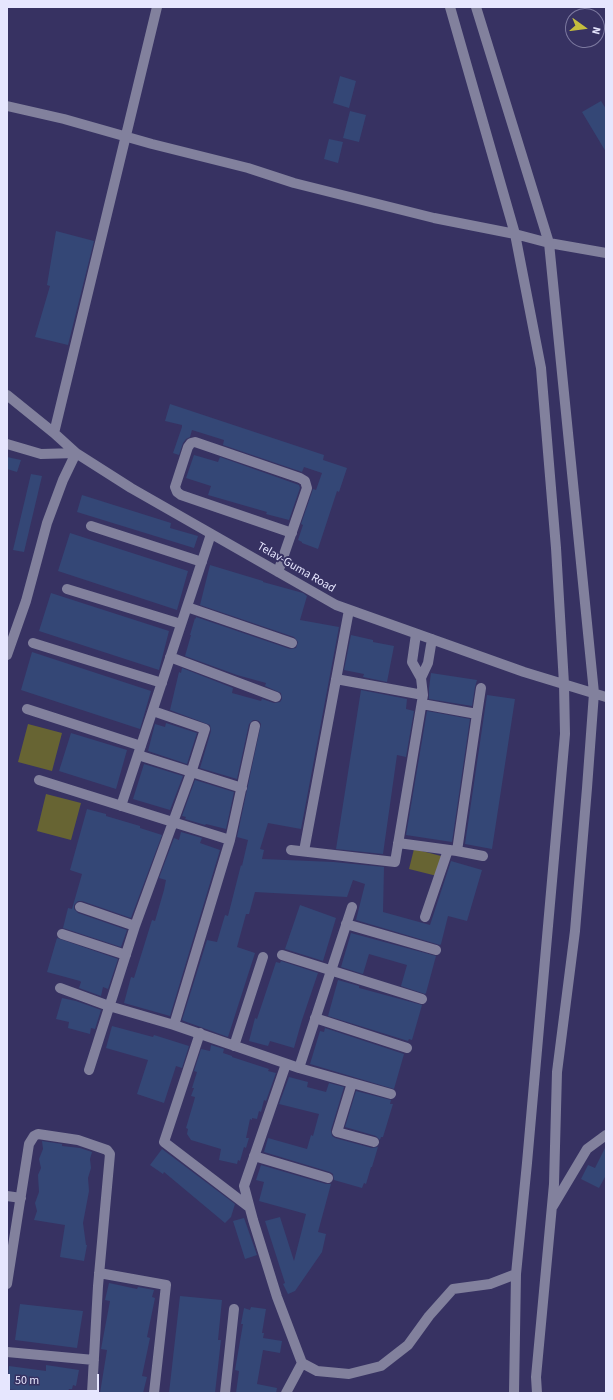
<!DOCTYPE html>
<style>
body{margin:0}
#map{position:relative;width:613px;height:1400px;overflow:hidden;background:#373262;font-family:"Source Sans 3",sans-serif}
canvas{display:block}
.frame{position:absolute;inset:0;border:8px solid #e6e6fe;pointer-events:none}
.north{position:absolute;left:565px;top:8px;width:40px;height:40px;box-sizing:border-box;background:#373262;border:1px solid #7d7aa0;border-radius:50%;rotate:104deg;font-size:11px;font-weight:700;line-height:16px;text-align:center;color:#e6e6fe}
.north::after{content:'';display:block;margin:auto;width:14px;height:18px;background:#c4bd3e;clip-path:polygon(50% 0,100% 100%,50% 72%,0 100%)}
.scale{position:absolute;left:8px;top:1374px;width:91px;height:18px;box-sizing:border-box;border:2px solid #e6e6fe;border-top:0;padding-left:5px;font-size:12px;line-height:14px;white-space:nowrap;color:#e6e6fe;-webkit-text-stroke:3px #373262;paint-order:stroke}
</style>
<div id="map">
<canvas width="613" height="1400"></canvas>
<div class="frame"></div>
<div class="north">N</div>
<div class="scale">50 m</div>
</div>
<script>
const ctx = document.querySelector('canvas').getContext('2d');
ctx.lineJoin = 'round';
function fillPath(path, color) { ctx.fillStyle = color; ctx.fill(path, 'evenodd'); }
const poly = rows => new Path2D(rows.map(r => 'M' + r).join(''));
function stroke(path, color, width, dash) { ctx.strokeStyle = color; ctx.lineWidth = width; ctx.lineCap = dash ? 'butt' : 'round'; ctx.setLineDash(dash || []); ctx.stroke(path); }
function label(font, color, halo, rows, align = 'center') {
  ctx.font = font + ' "Source Sans 3",sans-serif'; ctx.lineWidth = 4; ctx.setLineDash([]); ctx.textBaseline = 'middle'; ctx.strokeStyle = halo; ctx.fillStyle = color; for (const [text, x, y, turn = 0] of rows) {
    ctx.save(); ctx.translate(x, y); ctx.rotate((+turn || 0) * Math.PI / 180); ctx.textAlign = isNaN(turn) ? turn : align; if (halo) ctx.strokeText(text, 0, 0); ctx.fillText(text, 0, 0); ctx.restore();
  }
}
const green = poly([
 [28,724,62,733,52,771,18,762],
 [46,794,81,803,71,840,37,831],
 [414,849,441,856,437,876,409,869]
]);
const building = poly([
 [340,76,356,81,349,108,333,103],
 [601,101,606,109,606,152,582,112],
 [350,111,366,115,359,142,343,138],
 [329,139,343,142,338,163,324,159],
 [56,231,94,241,68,345,35,337,50,286,47,285],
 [170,404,324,455,323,460,347,468,339,492,337,491,318,549,302,543,302,542,298,540,303,525,301,524,313,489,316,490,322,473,304,467,302,472,223,445,224,440,192,430,190,437,186,439,183,443,179,455,173,453,182,427,182,425,165,421],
 [194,455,218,462,220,457,299,485,300,488,289,520,266,514,267,512,208,495,211,486,186,478],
 [7,457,21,460,17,472,7,469],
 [31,474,42,476,24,552,13,550],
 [82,495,171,523,170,528,198,536,194,548,77,512],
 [70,533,188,571,177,610,58,571],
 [210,565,263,581,263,582,303,593,307,596,300,620,339,627,301,829,268,823,260,849,264,850,262,859,334,862,384,867,383,912,430,925,451,861,482,870,467,921,448,916,441,944,440,945,356,920,365,884,353,880,347,897,255,892,249,914,246,914,237,947,255,953,228,1037,184,1021,182,1020,207,940,217,942,225,915,228,916,241,865,242,866,248,840,237,837,261,724,259,721,256,720,253,720,249,724,237,779,200,768,211,731,210,725,170,710,179,672,181,673,182,668,233,688,232,693,261,701,262,699,274,703,280,702,282,699,281,693,265,686,266,683,237,675,185,656,191,635,190,635,195,618,196,619,196,617,290,649,296,648,298,642,294,637,200,605],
 [51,593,169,631,159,670,39,631],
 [351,635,373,640,373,642,394,646,387,682,363,677,364,674,344,670],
 [32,652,151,691,140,729,21,690],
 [431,673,477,680,475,687,472,706,429,699,429,688],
 [361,690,407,699,406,709,414,711,406,757,397,755,383,854,336,849],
 [487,695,515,699,492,849,465,844],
 [427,711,470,719,452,842,406,835],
 [166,723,197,733,187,764,148,751,155,724,165,727],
 [71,733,127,750,116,789,59,771],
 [144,764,183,776,170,810,133,799],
 [195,780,234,792,226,829,206,824,205,825,185,819,186,817,182,816],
 [87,809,106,814,106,816,140,826,140,828,162,835,131,918,82,901,78,901,74,905,74,909,78,913,127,930,121,947,63,928,68,908,72,909,82,874,70,870],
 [181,832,202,838,200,843,220,850,170,1016,124,1003,131,977,134,978,152,920,155,921,164,890,166,880,159,878,174,838,179,840],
 [300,905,336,918,323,961,285,949],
 [351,933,436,956,426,993,425,994,401,986,407,965,369,954,363,974,341,967],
 [57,938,118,959,108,989,103,987,101,996,79,988,81,982,80,981,47,972],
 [281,961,318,973,302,1020,294,1048,270,1041,268,1046,249,1041,255,1018,257,1019,276,962,280,963],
 [338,980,359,986,359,988,363,989,422,1005,412,1040,409,1039,408,1041,328,1016],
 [62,998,76,1001,101,1010,95,1029,91,1028,90,1034,68,1028,69,1022,56,1019],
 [112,1026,153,1037,154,1035,189,1046,182,1068,176,1066,164,1103,137,1094,148,1060,106,1048],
 [325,1028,404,1054,394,1089,310,1064,320,1031,324,1032],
 [211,1045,224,1049,223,1053,232,1056,232,1057,269,1069,268,1071,276,1073,266,1101,264,1100,261,1112,259,1111,257,1119,252,1118,252,1120,250,1119,246,1138,249,1138,246,1148,244,1147,240,1161,238,1160,237,1164,219,1160,221,1149,191,1140,187,1134,188,1129,186,1128,194,1101,195,1097,191,1096,194,1088,192,1088,197,1072,194,1071,201,1049,210,1051],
 [289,1077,308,1082,307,1087,326,1092,329,1083,344,1087,331,1130,332,1136,335,1138,372,1148,378,1147,372,1167,371,1167,366,1184,364,1183,362,1188,334,1180,333,1174,330,1172,264,1152,268,1138,307,1149,311,1135,313,1136,319,1114,279,1104],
 [356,1091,391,1100,390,1104,393,1104,383,1137,381,1137,380,1140,376,1136,345,1127],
 [42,1141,62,1144,62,1146,80,1148,92,1152,90,1159,91,1168,88,1178,89,1191,83,1223,86,1245,87,1245,84,1261,60,1257,65,1225,34,1220,37,1211,35,1203,39,1192,38,1175,41,1168,39,1159,43,1149],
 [606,1146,606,1175,599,1188,581,1179,588,1165,595,1168],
 [162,1149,235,1204,231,1217,225,1223,164,1172,163,1174,150,1165],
 [261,1165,326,1184,331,1184,318,1232,326,1234,322,1252,295,1291,288,1294,283,1284,285,1283,265,1221,280,1217,294,1261,306,1214,259,1201,264,1182,256,1180],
 [244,1218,257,1255,245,1259,233,1221],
 [109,1283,137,1289,138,1287,154,1290,152,1297,155,1298,147,1337,150,1338,142,1376,147,1377,143,1393,100,1393,107,1350,101,1349,110,1301,105,1300],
 [180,1296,222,1300,218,1340,221,1340,215,1393,169,1393],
 [20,1304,83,1311,77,1348,15,1340],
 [251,1307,266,1309,262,1333,264,1333,263,1338,282,1341,280,1353,263,1350,257,1384,277,1388,276,1393,236,1393,239,1371,235,1370,243,1324,241,1324,244,1308,250,1310],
 [46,1365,79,1370,76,1386,73,1385,72,1389,69,1389,68,1391,62,1390,62,1392,57,1391,57,1393,34,1390,34,1392,7,1389,9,1366,46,1371]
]);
const minor = poly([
 [450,7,515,234,541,368,556,548,564,684,565,734,527,1163,516,1274,514,1393],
 [476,7,549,243,594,693,587,788,575,931,557,1072,554,1184,536,1377,537,1393],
 [7,106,64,119,152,144,248,168,294,183,434,218,515,234,549,243,606,253],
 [7,395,54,433,76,453,131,488,336,605,524,672,606,697],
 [54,433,157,7],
 [7,444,41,454,76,453,63,480,47,523,26,601,7,655],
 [91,526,202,562],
 [278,572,307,488,305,481,300,478,195,442,191,443,188,447,175,487,177,492,181,495,292,533],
 [67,589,181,624],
 [187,607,292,643],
 [33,643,162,683],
 [170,657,276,697],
 [421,678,428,663,432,639],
 [336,679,423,695],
 [27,709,141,746],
 [477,714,481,688],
 [138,755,242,788],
 [39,780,230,840,255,726],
 [121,806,211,534],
 [398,843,457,851,477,714,422,704],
 [291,850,395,862,423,695,421,678,412,662,416,634],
 [304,851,349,610],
 [457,851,483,856],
 [80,907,135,926],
 [425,917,448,850],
 [346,924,436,950],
 [62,934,126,955],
 [282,955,422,999],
 [60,988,109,1006,174,1025,299,1068,391,1094],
 [315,1018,407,1048],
 [174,1025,230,840],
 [200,1033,164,1142,249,1207],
 [234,1046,263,957],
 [286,1064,244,1186,253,1220,277,1297,302,1363],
 [299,1068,352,907],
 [89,1070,135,926,191,773,205,729,153,711],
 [352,1083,337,1132,374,1142],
 [254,1156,328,1178],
 [7,1196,21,1198],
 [553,1206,587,1149,606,1135],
 [99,1273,166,1285,154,1393],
 [7,1284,29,1144,34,1136,38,1134,78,1140,107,1150,110,1154,98,1286,92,1393],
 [7,1352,94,1360],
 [225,1393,234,1309],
 [286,1393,302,1363,317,1371,349,1374,381,1366,408,1345,429,1316,453,1289,490,1284,516,1274]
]);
const streetNames = [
 ["Telav-Guma Road",296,568,30]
];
fillPath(green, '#676433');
fillPath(building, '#344776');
stroke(minor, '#82819d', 10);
label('12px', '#e6e6fe', '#373262', streetNames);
</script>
